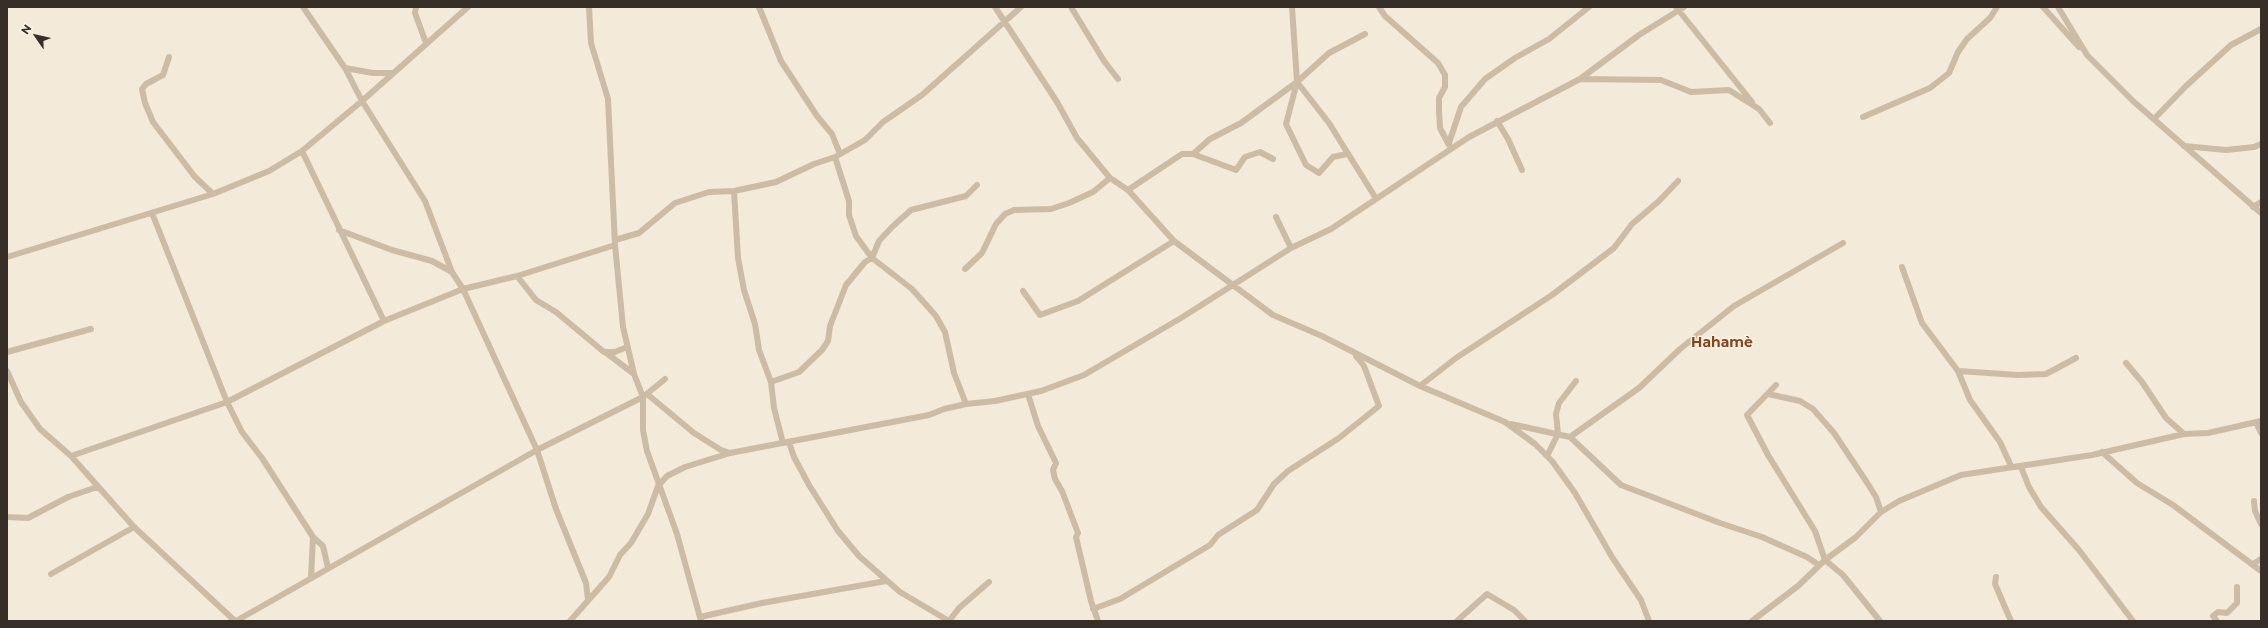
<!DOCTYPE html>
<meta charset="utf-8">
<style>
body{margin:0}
#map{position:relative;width:2268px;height:628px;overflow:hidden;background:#f3eada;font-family:Montserrat,sans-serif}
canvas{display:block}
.frame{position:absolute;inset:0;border:8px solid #372e27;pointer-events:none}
.north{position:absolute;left:16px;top:16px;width:40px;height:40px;-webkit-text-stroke:3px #faf4e6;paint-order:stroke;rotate:304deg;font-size:11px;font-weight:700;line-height:16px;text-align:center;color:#372e27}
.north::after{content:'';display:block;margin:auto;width:14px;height:18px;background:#372e27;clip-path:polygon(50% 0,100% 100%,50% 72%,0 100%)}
</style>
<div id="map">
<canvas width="2268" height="628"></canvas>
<div class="frame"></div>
<div class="north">N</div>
</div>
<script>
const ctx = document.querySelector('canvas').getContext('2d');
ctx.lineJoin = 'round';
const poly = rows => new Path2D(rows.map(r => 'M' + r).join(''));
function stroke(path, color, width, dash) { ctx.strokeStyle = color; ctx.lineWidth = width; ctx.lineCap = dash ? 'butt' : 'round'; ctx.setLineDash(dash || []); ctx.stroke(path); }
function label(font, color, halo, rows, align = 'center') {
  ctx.font = font + ' Montserrat,sans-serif'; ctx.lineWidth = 3; ctx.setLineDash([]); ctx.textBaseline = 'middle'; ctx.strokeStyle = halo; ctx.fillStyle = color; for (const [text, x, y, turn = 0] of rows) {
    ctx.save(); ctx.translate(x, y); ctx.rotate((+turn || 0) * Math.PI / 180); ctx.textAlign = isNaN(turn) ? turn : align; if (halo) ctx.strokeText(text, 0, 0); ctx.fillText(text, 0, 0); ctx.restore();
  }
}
const street = poly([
 [303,7,345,68,362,101,425,201,452,272,463,289,537,450,556,509,586,583,588,599],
 [416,7,415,13,426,43],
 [589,7,591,43,608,99,615,245,623,327,634,374,643,397,643,430,647,451,677,534,701,621],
 [759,7,781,61,817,116,832,134,840,154],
 [995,7,1057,102,1077,138,1110,178,1128,190,1174,241,1273,315,1322,336,1420,386,1505,422,1535,444,1552,461,1575,493,1612,557,1641,600,1649,621],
 [1071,7,1104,61,1118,79],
 [1379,7,1385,16,1438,63,1445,75,1445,87,1439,98,1439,110,1440,128,1449,145],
 [1676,7,1752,102],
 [2043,7,2079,47],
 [2058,7,2087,55,2133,101,2261,213],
 [1365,34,1329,53,1297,82,1329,123,1375,197],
 [169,57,163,75,146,84,142,89,145,103,153,122,195,177,213,194],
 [345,68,373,73,392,73],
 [1580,79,1661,80,1691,92,1729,90,1759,109,1770,123],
 [1297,82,1286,124,1306,165,1319,173,1333,157,1347,154],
 [1863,117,1930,88,1949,73,1958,52,1967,39,1990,18,1997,7],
 [2154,119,2186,86,2231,45,2261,29],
 [1497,121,1508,139,1522,170],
 [1449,143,1461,107,1485,79,1515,58,1549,39,1589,7],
 [2184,146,2226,150,2254,147,2261,144],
 [302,151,384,321],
 [1193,154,1236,170,1245,157,1260,152,1273,159],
 [835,157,865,140,883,122,922,95,1021,7],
 [1128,190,1182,154,1193,154,1210,139,1241,123,1297,82,1292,7],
 [734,191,738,258,744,290,755,324,759,350,771,382,774,408,783,443],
 [2253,207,2261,202],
 [152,213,227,402,242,432,262,458,313,537,311,578],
 [1276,217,1291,248],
 [339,230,392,250,432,261,452,272],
 [615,240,639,233,675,203,709,192,734,191,776,182,814,164,835,157,849,201,849,215,856,236,872,258,912,289,936,316,945,332,954,373,966,404],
 [7,257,213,194,269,171,302,151,362,101,468,7],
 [1902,267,1922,323,1958,371],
 [965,269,982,253,996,224,1005,214,1014,210,1051,209,1069,203,1093,192,1110,178],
 [517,276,536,300,556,312,604,352,615,352,627,347],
 [1023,291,1040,315,1078,301,1174,241],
 [7,352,91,329],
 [605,352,634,374],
 [2126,363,2142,382,2166,418,2184,434],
 [7,371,21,402,40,429,71,456,134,527,235,621],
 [771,382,799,372,822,350,828,341,830,326,846,285,865,262,872,258,879,241,892,227,911,210,966,196,977,185],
 [1776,385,1747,415,1768,455,1815,531,1825,560,1843,575,1880,621],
 [1420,386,1456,358,1552,295,1614,248,1632,224,1659,201,1678,181],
 [647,394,694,433,721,450,730,453],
 [1028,394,1038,426,1056,463,1053,470,1055,479,1062,491,1078,533,1076,537,1091,601,1098,621],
 [1768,394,1800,401,1813,409,1834,433,1866,481,1876,497,1881,512],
 [2256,422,2261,433],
 [1511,424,1570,437,1639,388,1680,349,1734,306,1843,243],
 [1570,437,1621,485,1720,523,1762,537,1807,557,1819,565],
 [789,442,794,457,809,485,838,531,859,556,900,592,949,621],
 [2102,452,2137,483,2173,505,2261,571],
 [71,456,227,402,384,321,463,289,517,276,615,245],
 [1547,456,1558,434,1556,414,1559,403,1576,381],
 [2011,466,2000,442,1970,400,1958,371,2018,375,2046,374,2076,358],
 [2021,467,2029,487,2041,507,2079,550,2133,621],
 [2254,501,2255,511,2261,524],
 [7,517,28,518,68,497,97,487],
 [313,537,323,546,328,568],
 [2253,564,2261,559],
 [51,574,134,527],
 [1996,577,1995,584,2011,621],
 [1093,609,1120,599,1210,545,1218,535,1257,510,1274,484,1288,471,1339,438,1379,406,1364,366,1356,356],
 [700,617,762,603,886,581],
 [236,621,537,450,643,397,665,379],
 [570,621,609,577,620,555,631,543,648,514,658,486,667,476,685,467,730,453,929,415,944,409,966,404,995,401,1041,391,1084,375,1181,318,1291,248,1331,229,1469,137,1580,79,1639,35,1684,7],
 [949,621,959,608,989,582],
 [1457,621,1487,594,1514,610,1525,621],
 [1752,621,1798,586,1825,560,1856,537,1881,512,1899,501,1961,475,2092,455,2184,434,2208,433,2261,421],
 [2217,621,2213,616,2218,612,2227,613,2237,603,2237,587]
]);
const quarterNames = [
 ["Hahamè",1722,343]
];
stroke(street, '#ccbba5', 6);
label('bold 14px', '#8b431b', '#faf4e6', quarterNames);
</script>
